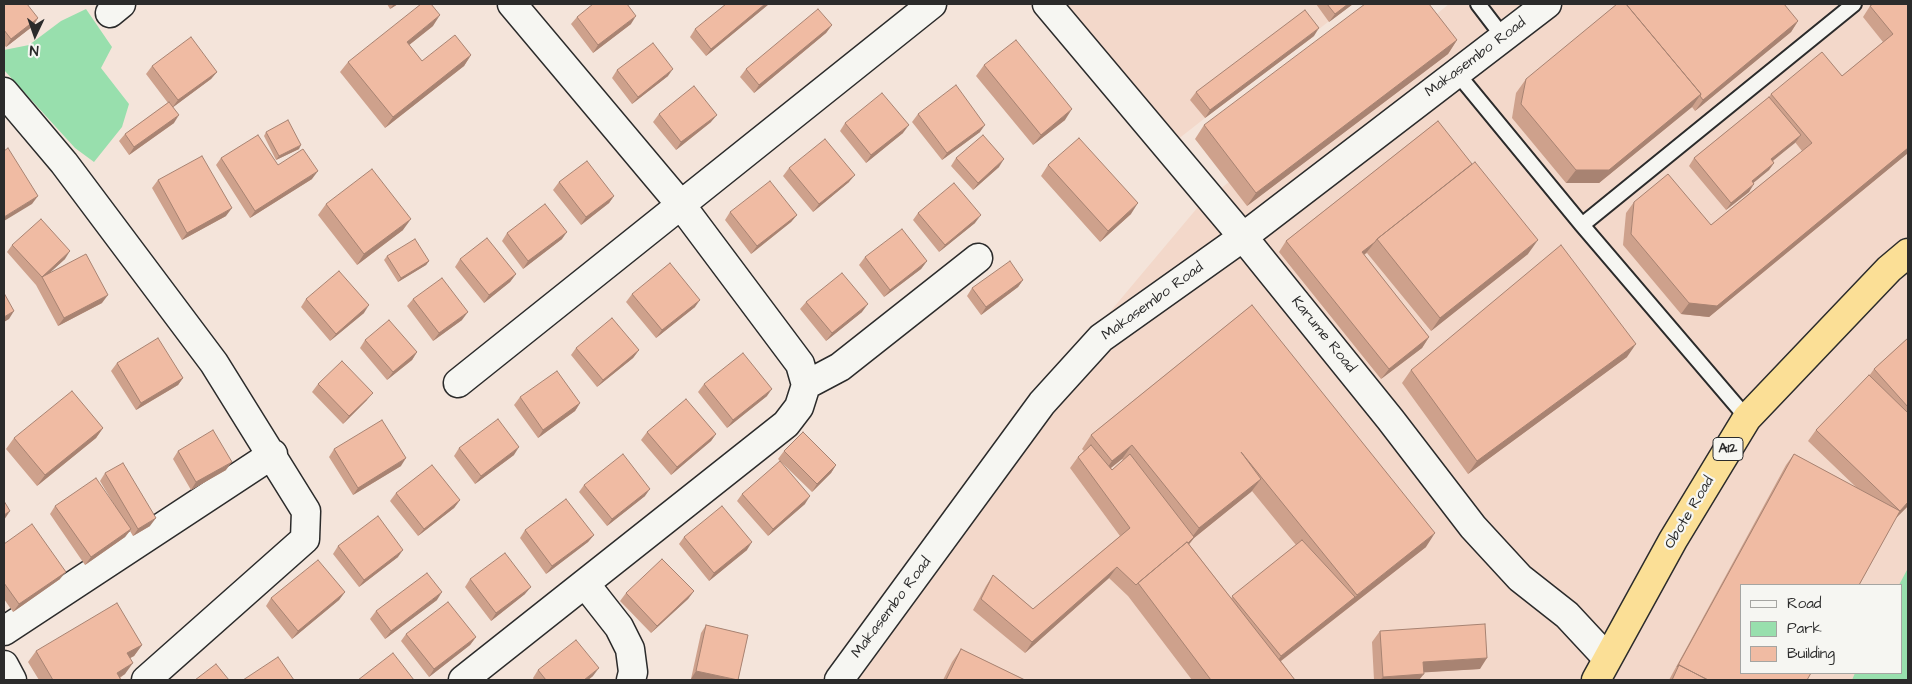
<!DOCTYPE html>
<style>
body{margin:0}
#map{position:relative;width:1912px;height:684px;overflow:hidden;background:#f4e4da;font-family:"Architects Daughter",sans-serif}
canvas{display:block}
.frame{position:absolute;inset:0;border:5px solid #2b2b2b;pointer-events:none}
.legend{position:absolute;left:1740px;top:584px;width:162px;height:90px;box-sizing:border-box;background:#f6f6f2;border:1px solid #a5a5a2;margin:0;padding:6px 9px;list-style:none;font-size:15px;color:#2b2b2b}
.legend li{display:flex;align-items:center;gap:10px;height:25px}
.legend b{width:25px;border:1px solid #a5a5a2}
.north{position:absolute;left:10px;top:10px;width:50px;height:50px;-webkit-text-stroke:4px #f6f6f2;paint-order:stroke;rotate:183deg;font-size:14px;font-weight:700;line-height:20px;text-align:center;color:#2b2b2b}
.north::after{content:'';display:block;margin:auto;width:18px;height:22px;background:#2b2b2b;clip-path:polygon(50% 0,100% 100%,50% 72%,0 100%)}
</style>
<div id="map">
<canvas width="1912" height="684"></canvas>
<div class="frame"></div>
<ul class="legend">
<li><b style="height:6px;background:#f6f6f2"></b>Road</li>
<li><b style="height:14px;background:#98dfad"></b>Park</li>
<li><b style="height:14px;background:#f0bba3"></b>Building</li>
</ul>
<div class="north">N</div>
</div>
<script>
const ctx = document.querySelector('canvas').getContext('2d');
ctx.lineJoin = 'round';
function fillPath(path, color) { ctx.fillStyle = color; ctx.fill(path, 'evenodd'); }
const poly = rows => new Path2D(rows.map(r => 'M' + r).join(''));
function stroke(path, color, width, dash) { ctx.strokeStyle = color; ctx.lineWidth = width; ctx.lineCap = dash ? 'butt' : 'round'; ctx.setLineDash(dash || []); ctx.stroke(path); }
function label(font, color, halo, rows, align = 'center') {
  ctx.font = font + ' "Architects Daughter",sans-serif'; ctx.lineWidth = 4.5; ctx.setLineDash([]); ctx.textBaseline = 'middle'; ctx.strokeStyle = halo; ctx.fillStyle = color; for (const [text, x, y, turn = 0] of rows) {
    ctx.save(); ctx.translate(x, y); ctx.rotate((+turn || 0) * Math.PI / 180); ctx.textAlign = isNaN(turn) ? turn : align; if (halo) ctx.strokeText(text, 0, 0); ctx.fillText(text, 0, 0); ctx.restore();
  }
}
const built = poly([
 [1063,4,1351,4,1168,147],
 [1449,4,1908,4,1908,680,825,680,946,507,1198,207],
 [1741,585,1901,585,1901,673,1741,673]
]);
const green = poly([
 [86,9,112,47,101,68,129,104,122,127,94,162,75,148,4,70,4,50,29,45,61,21],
 [1908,568,1908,680,1852,680,1855,673,1901,673,1901,585,1899,585]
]);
const service = poly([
 [1478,4,1504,38],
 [1456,72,1582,225,1747,418],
 [1582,225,1854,4]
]);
const minor = poly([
 [1047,4,1243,237,1390,419,1473,527,1520,578,1567,615,1607,658],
 [110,13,121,4],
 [4,92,64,163,214,363,306,511,305,539,146,680],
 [458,383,932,4],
 [806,385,840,367,978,258],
 [586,585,619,627,630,649,633,672,631,680],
 [4,631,273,454],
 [4,665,12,680],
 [463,680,786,424,799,407,806,385,800,364,681,205,512,4],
 [839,680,1042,403,1101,338,1243,237,1547,4]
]);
const trunk = poly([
 [1596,680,1673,540,1747,418,1889,269,1908,253]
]);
const wall = poly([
 [4,4,38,18,33,26,6,47,4,45],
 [387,4,398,4,390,9],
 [769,4,706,56,690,37,695,29],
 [1316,4,1353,4,1329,22],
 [1908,4,1908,153,1709,317,1681,314,1623,245,1626,213,1634,202,1711,225,1802,151,1795,142,1773,161,1774,163,1769,170,1753,183,1749,192,1726,210,1689,166,1694,158,1769,97,1771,94,1842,76,1883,42,1863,17,1870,6],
 [577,17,631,24,593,53,571,24],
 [1798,21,1791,32,1695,111,1692,107,1599,183,1566,183,1512,118,1516,93,1526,79],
 [832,25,826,33,754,93,740,77,746,69],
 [433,26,409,45,422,61,471,55,464,66,385,128,340,72,348,62],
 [1314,36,1205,118,1190,100,1196,92],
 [1457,40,1448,54,1247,206,1195,139,1204,125],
 [984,65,1065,120,1033,145,976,76],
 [152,66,217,72,211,79,173,107,174,123,129,155,119,141,125,134,168,103,146,74],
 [617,70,668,76,632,104,612,78],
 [659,114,711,122,676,150,653,122],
 [918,114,980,132,942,160,912,122],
 [1438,121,1528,254,1431,331,1367,253,1364,255,1429,337,1422,348,1381,379,1279,252,1286,241],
 [845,123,903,133,866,163,840,131],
 [266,132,299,149,276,160,264,136],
 [221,158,312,179,250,218,216,165],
 [956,158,999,167,973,190,951,166],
 [1048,165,1131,214,1100,242,1041,176],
 [789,168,849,182,813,212,783,176],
 [158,180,226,216,182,240,152,188],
 [559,182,614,196,609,203,581,225,553,190],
 [326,204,403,230,357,265,318,215],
 [730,212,797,215,791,222,751,254,725,220],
 [918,213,975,223,939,252,913,220],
 [507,233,562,239,523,269,502,241],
 [12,245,65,259,49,273,102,303,58,326,36,285,7,252],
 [387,256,429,261,426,265,398,282,384,260],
 [865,257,927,261,921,269,884,297,859,265],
 [460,259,516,274,510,282,484,303,455,267],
 [1023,280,1018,287,981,315,967,296,972,288],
 [632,294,695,307,656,338,626,302],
 [306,299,364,313,330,341,301,307],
 [413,299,462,320,433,341,407,306],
 [806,302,862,312,826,341,800,309],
 [1252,305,1426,547,1281,661,1295,680,1192,680,1128,596,1109,578,1025,653,973,610,986,586,993,575,1033,609,1120,536,1070,468,1078,457,1084,451,1082,449,1091,435],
 [1122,459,1123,460,1112,470,1111,468],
 [1252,491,1296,545,1231,598,1189,544,1194,538],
 [1908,338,1908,506,1896,518,1807,680,1669,680,1786,465,1794,454,1857,488,1808,441,1816,430,1869,376,1874,369],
 [365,340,417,352,412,360,387,380,360,348],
 [576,348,639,350,633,358,597,387,571,355],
 [1627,357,1468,474,1402,383,1411,370],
 [117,363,183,378,178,385,136,410,111,371],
 [318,384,367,400,343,424,312,392],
 [704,384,767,396,727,428,698,392],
 [520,397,580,403,575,411,538,438,514,405],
 [103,428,96,438,37,486,6,449,14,438],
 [647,432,716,434,711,441,671,475,641,440],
 [459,448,514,455,475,484,454,456],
 [334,449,401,466,353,495,329,457],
 [178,451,226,470,191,490,173,459],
 [784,451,836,465,831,473,812,492,778,459],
 [105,473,150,526,133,536,130,531,125,537,85,565,50,514,55,506,115,506,100,481],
 [584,485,645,496,607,526,579,492],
 [396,493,460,500,454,508,418,536,390,501],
 [742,494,805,504,768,536,737,501],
 [525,530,594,535,588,542,546,574,520,538],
 [684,537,747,550,709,581,679,544],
 [4,544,60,579,13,612,4,599],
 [338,546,398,557,359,587,333,554],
 [470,579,525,594,491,621,465,587],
 [694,591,688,599,651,633,620,601,626,593],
 [345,592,339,600,292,639,266,606,271,598],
 [437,600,385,639,370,619,376,611],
 [706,625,748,635,738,680,698,680,691,679,701,633],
 [1380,631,1480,669,1423,672,1419,680,1374,680,1372,642],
 [406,634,476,637,470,645,429,677,401,641],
 [142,645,134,656,130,658,125,674,120,678,121,680,39,680,28,662,36,651],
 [961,649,1025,680,943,680,952,662],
 [538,670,593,676,588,680,534,680,533,678]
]);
const shadedWall = poly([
 [394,4,398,4,390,9],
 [765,4,769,4,706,56,711,49],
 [1348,4,1353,4,1329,22,1335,14],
 [440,15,433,26,399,53,407,42],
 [636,16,631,24,593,53,598,45],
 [38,18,33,26,6,47,11,39],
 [1798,21,1791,32,1695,111,1703,100],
 [832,25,826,33,754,93,759,85],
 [1319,28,1314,36,1205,118,1210,110],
 [1457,40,1448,54,1247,206,1256,193],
 [471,55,464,66,385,128,393,117],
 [673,69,668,76,632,104,638,97],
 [217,72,211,79,172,108,178,100],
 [1701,94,1692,107,1599,183,1566,183,1576,170],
 [1072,109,1065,120,1033,145,1041,135],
 [179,115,174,123,129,155,134,147],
 [717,115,711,122,676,150,681,142],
 [909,125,903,133,866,163,871,155],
 [985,125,980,132,942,160,947,153],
 [1801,135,1795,143,1766,166,1771,159],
 [301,145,299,149,276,160,279,156],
 [1908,148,1908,153,1709,317,1681,314,1689,303],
 [1004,159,999,167,973,190,978,183],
 [1774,163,1769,170,1746,189,1752,181],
 [318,171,312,179,250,218,255,211],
 [855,175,849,182,813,212,819,204],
 [1754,184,1749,192,1726,210,1731,203],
 [38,196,32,204,4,221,4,217],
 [614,196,609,203,581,225,586,217],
 [1138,203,1131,214,1100,242,1108,231],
 [232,208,226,216,182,240,187,233],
 [797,215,791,222,751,254,757,246],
 [981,215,975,223,939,252,945,245],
 [411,219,403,230,357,265,364,254],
 [567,232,562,239,523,269,528,261],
 [1538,240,1528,254,1431,331,1440,318],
 [1375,242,1367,252,1354,263,1362,252],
 [70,251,65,259,43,279,42,277],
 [429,261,426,265,398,282,401,278],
 [927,261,921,269,884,297,890,290],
 [516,274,510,282,484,303,489,295],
 [1023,280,1018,287,981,315,986,307],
 [108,295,102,303,58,326,64,318],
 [700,300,695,307,656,338,662,330],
 [868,304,862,312,826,341,832,333],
 [369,305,364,313,330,341,336,334],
 [14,311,9,319,4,322,4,317],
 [468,312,462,320,433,341,439,333],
 [1429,337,1422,348,1381,379,1389,369],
 [1636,344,1627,357,1468,474,1477,461],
 [639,350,633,358,597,387,603,380],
 [417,352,412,360,387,380,393,372],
 [183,378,178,385,136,410,141,403],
 [772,389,767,396,727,428,733,420],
 [373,393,367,400,343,424,349,416],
 [580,403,575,411,538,438,543,430],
 [103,428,96,438,37,486,45,475],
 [716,434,711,441,671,475,677,467],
 [1132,445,1122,459,1103,474,1112,461],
 [519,447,514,455,475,484,481,476],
 [406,458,401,466,353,495,358,488],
 [232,462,226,470,191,490,196,482],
 [836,465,831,473,812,492,817,484],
 [1261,479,1251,492,1194,538,1186,548,1140,586,1189,541,1199,528],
 [650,489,645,496,607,526,612,519],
 [810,496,805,504,768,536,773,529],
 [460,500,454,508,418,536,424,529],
 [1908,502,1908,506,1892,522,1900,511],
 [10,511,4,520,4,515],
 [156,518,150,526,133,536,138,529],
 [131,529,125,537,85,565,91,557],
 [1435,533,1426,547,1273,667,1281,656],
 [594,535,588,542,546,574,552,566],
 [752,542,747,550,709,581,714,573],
 [403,550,398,557,359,587,364,580],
 [1117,567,1109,578,1025,653,1032,642],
 [66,572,60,579,13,612,19,604],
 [531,587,525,594,491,621,496,613],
 [694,591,688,599,651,633,657,626],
 [345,592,339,600,292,639,298,631],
 [442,592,437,600,385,639,391,631],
 [476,637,470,645,429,677,434,669],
 [142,645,134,656,119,664,127,653],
 [1487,658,1480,669,1415,673,1423,662],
 [133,663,125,674,115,680,117,673],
 [599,668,593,676,588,680,584,680],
 [696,671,738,680,698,680,691,679],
 [1424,674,1419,680,1380,680,1383,677]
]);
const building = poly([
 [4,4,27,4,38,18,11,39,4,30,4,4],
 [421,4,431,4,440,15,407,42,422,61,455,35,471,55,393,117,348,62,421,4],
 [593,4,627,4,636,16,598,45,577,17,593,4],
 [726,4,765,4,711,49,695,29,726,4],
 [1327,4,1348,4,1335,14,1327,4],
 [1365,4,1429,4,1457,40,1256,193,1204,125,1365,4],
 [1617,4,1626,4,1701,94,1609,170,1576,170,1521,104,1526,79,1617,4],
 [1626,4,1784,4,1798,21,1703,100,1700,96,1701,94,1626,4],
 [1873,4,1908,4,1908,148,1717,306,1689,303,1631,234,1634,202,1668,174,1711,225,1812,143,1771,94,1822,52,1842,76,1893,34,1870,6,1873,4],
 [818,9,832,25,759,85,746,69,818,9],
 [1305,10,1319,28,1210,110,1196,92,1305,10],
 [191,37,217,72,178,100,152,66,191,37],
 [1016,40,1072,109,1041,135,984,65,1016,40],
 [653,43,673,69,638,97,617,70,653,43],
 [956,85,985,125,947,153,918,114,956,85],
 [694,86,717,115,681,142,659,114,694,86],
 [882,93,909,125,871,155,845,123,882,93],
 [1769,97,1801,135,1771,159,1774,163,1752,181,1754,184,1731,203,1694,158,1769,97],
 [169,102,179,115,134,147,125,134,169,102],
 [288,120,301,145,279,156,266,132,288,120],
 [1438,121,1472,164,1377,239,1375,242,1362,252,1429,337,1389,369,1286,241,1438,121],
 [258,135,278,165,303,149,318,171,255,211,221,158,258,135],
 [983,135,1004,159,978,183,956,158,983,135],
 [1079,138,1138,203,1108,231,1048,165,1079,138],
 [825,139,855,175,819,204,789,168,825,139],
 [8,148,38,196,4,217,4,151,8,148],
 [202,156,232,208,187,233,158,180,202,156],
 [587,161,614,196,586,217,559,182,587,161],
 [1475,162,1538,240,1440,318,1377,239,1475,162],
 [372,169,411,219,364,254,326,204,372,169],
 [770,181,797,215,757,246,730,212,770,181],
 [954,183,981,215,945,245,918,213,954,183],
 [545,204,567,232,528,261,507,233,545,204],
 [41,219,70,251,42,277,86,254,108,295,64,318,42,277,12,245,41,219],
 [902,229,927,261,890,290,865,257,902,229],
 [487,238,516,274,489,295,460,259,487,238],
 [415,239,429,261,401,278,387,256,415,239],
 [1561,245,1636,344,1477,461,1411,370,1561,245],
 [1010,261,1023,280,986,307,972,288,1010,261],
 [670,263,700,300,662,330,632,294,670,263],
 [339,271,369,305,336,334,306,299,339,271],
 [842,273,868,304,832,333,806,302,842,273],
 [442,278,468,312,439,333,413,299,442,278],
 [4,293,14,311,4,317,4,293],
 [1252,305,1435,533,1357,595,1241,452,1261,479,1199,528,1132,445,1112,461,1091,435,1252,305],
 [612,318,639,350,603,380,576,348,612,318],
 [389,320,417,352,393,372,365,340,389,320],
 [158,338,183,378,141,403,117,363,158,338],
 [1908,338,1908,407,1874,369,1908,338],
 [743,353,772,389,733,420,704,384,743,353],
 [342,361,373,393,349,416,318,384,342,361],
 [557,371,580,403,543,430,520,397,557,371],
 [1869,375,1908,413,1908,502,1900,511,1859,585,1741,585,1741,673,1811,673,1807,680,1708,680,1679,665,1677,667,1794,454,1900,511,1816,430,1869,375],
 [72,391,103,428,45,475,14,438,72,391],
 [686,399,716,434,677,467,647,432,686,399],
 [498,419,519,447,481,476,459,448,498,419],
 [382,420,406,458,358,488,334,449,382,420],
 [213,430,232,462,196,482,178,451,213,430],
 [803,432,836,465,817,484,784,451,803,432],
 [1091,445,1112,470,1130,454,1194,537,1188,543,1187,542,1138,583,1136,585,1117,567,1032,642,981,599,993,575,1033,609,1130,528,1078,457,1091,445],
 [623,454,650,489,612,519,584,485,623,454],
 [780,461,810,496,773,529,742,494,780,461],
 [123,463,156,518,138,529,105,473,123,463],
 [432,465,460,500,424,529,396,493,432,465],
 [96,478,131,529,91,557,55,506,96,478],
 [566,499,594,535,552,566,525,530,566,499],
 [4,501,10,511,4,515,4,501],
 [722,506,752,542,714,573,684,537,722,506],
 [378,516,403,550,364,580,338,546,378,516],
 [32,524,66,572,19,604,4,583,4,544,32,524],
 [1302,540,1355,597,1281,656,1232,596,1302,540],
 [1187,542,1295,680,1211,680,1138,583,1187,542],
 [505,553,531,587,496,613,470,579,505,553],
 [662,559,694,591,657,626,626,593,662,559],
 [318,560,345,592,298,631,271,598,318,560],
 [427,573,442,592,391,631,376,611,427,573],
 [448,602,476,637,434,669,406,634,448,602],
 [117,603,142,645,127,653,133,663,117,673,121,680,53,680,36,651,117,603],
 [1485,624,1487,658,1423,662,1424,674,1383,677,1380,631,1485,624],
 [706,625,748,635,738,680,696,671,706,625],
 [576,640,599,668,584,680,546,680,538,670,576,640],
 [961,649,1025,680,946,680,961,649],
 [393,653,414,680,358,680,393,653],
 [278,657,294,680,243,680,278,657],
 [216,664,229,680,195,680,216,664],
 [1679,665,1708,680,1672,680,1679,665]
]);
const shields = [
 [1728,449,30]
];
const shieldNames = [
 ["A12",1728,449]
];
const streetNames = [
 ["Makasembo Road",1476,58,-37],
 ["Makasembo Road",1153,302,-36],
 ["Karume Road",1323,335,51],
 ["Obote Road",1690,513,-59],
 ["Makasembo Road",892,608,-53]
];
fillPath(built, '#f3d8ca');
fillPath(green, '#98dfad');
stroke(service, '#2b2b2b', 18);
stroke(minor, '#2b2b2b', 31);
stroke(trunk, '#2b2b2b', 31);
stroke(service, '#f6f6f2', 14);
stroke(minor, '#f6f6f2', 28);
stroke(trunk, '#fbdf96', 28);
fillPath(wall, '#cea18c');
fillPath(shadedWall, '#a88372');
fillPath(building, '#f0bba3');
stroke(building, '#a88372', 1);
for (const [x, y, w] of shields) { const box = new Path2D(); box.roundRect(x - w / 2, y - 11.5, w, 23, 4); ctx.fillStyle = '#f6f6f2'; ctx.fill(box); stroke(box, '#2b2b2b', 1); }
label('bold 14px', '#2b2b2b', null, shieldNames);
label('15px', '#2b2b2b', '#f6f6f2', streetNames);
</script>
